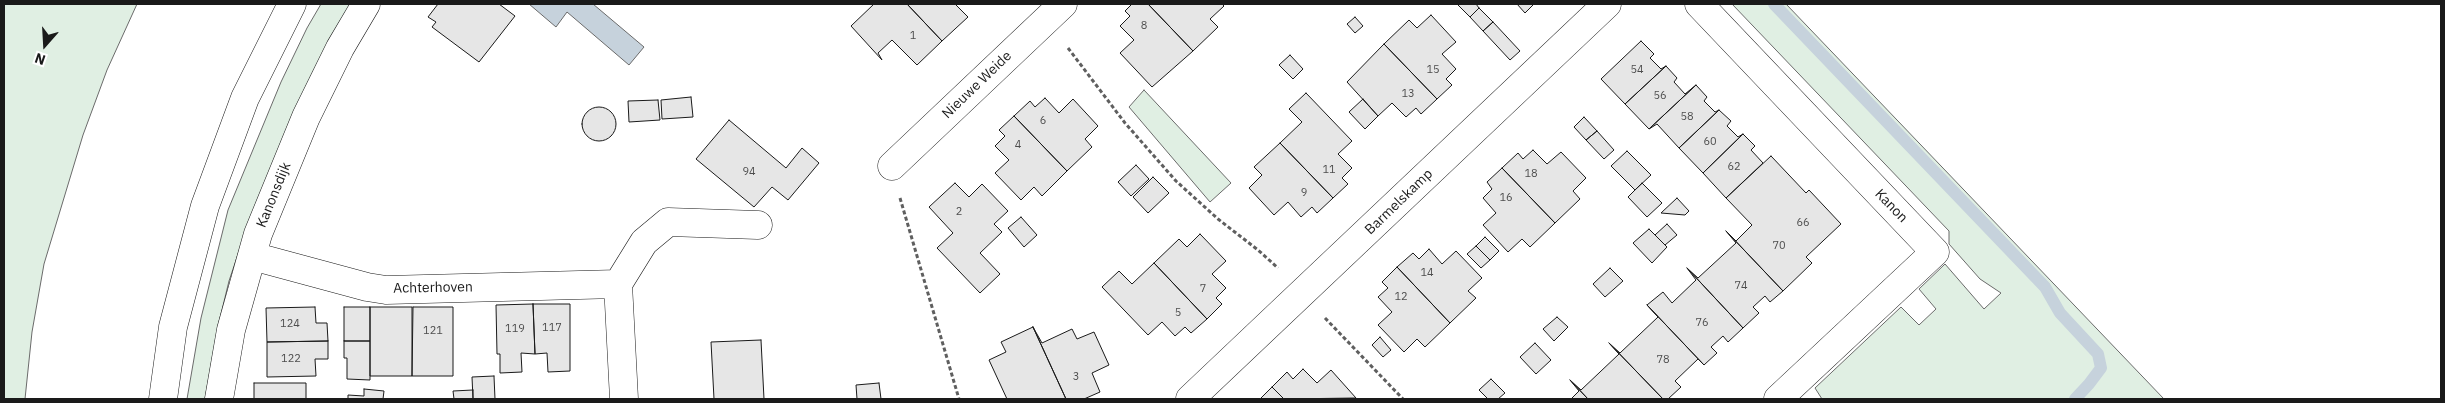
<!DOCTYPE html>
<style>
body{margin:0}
#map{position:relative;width:2445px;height:403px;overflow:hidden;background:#fff;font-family:"IBM Plex Sans",sans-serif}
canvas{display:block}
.frame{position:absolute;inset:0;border:5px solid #1a1a1a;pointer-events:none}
.north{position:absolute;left:20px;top:20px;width:50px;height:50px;-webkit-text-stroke:4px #fff;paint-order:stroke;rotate:199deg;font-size:14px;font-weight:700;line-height:20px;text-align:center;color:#1a1a1a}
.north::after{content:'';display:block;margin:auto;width:18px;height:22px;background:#1a1a1a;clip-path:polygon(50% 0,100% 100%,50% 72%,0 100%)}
</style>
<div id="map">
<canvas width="2445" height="403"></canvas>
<div class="frame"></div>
<div class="north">N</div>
</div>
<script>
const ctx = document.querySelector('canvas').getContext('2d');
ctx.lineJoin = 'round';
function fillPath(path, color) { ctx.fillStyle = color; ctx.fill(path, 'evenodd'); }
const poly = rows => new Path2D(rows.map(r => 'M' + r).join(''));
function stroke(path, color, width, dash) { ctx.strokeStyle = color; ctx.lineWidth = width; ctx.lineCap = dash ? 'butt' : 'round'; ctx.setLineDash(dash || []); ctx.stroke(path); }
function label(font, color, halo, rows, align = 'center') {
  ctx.font = font + ' "IBM Plex Sans",sans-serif'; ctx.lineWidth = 4; ctx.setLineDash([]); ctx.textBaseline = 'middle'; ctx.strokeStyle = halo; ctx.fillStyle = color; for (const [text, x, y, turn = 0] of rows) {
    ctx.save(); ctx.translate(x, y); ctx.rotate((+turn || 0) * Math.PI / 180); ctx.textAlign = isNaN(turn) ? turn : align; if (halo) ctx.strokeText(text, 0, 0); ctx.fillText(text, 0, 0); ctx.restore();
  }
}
const green = poly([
 [4,4,137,4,107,70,83,135,44,264,32,332,25,399,4,399,4,4],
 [321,4,351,4,294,111,247,227,229,281,218,326,205,399,187,399,201,318,228,210,281,82,307,28,321,4],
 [1732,4,1786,4,2164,399,1822,399,1815,388,1901,307,1919,325,1936,309,1919,289,1945,264,1984,309,2001,293,1980,279,1949,244,1949,231,1732,4],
 [1144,90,1231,183,1210,202,1129,107,1144,90]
]);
const water = poly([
 [529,4,593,4,644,47,629,65,567,12,556,27,529,4]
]);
const stream = poly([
 [1774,4,2045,287,2060,313,2098,354,2101,368,2089,384,2075,399]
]);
const building = poly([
 [438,4,499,4,515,16,479,62,432,27,436,22,428,17,438,4],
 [874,4,907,4,942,41,917,65,892,40,878,53,882,60,851,26,874,4],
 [907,4,955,4,968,17,942,41,907,4],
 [1132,4,1148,4,1193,51,1152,87,1120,53,1134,40,1120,26,1130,16,1125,11,1132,4],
 [1148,4,1222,4,1224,6,1210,19,1218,27,1193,51,1148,4],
 [1457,4,1476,4,1479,8,1470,17,1457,4],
 [1517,4,1534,4,1525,13,1517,4],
 [1479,8,1493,22,1483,31,1470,17,1479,8],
 [1431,15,1456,42,1442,54,1456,69,1446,79,1452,85,1437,99,1384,44,1409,20,1417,28,1431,15],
 [1355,17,1363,26,1355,33,1347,24,1355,17],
 [1493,22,1520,51,1510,60,1483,31,1493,22],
 [1641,41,1654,54,1650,58,1661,69,1666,66,1625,104,1601,79,1641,41],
 [1384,44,1437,99,1421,114,1416,108,1406,117,1392,103,1378,116,1347,82,1384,44],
 [1290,55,1303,69,1293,79,1279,65,1290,55],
 [1666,66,1677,78,1674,82,1685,94,1696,85,1649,129,1625,104,1666,66],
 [1696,85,1707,97,1704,101,1715,112,1719,110,1679,148,1657,124,1649,129,1696,85],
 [1306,93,1352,141,1338,154,1352,168,1342,178,1348,184,1333,198,1280,143,1302,122,1289,109,1306,93],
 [691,97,693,117,662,119,661,100,691,97],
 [1045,98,1059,113,1073,99,1098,126,1085,139,1092,147,1067,171,1014,116,1030,101,1035,107,1045,98],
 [1363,99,1378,116,1365,129,1349,112,1363,99],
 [658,100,660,120,629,122,628,101,658,100],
 '582 124a17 17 0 1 1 34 0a17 17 0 1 1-34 0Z',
 [1719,110,1731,121,1727,126,1738,137,1743,134,1703,173,1679,148,1719,110],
 [1014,116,1067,171,1042,196,1034,187,1021,200,995,173,1009,160,995,146,1005,136,999,130,1014,116],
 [1584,117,1597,131,1586,140,1574,127,1584,117],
 [729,120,786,168,802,148,819,163,788,200,772,187,754,207,696,159,729,120],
 [1597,131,1614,150,1604,159,1586,140,1597,131],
 [1743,134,1755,146,1751,150,1763,163,1726,198,1703,173,1743,134],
 [1280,143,1333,198,1317,213,1312,207,1301,217,1288,202,1274,215,1249,188,1262,175,1254,167,1280,143],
 [1533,150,1547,164,1561,152,1586,178,1573,191,1580,199,1555,223,1502,168,1518,153,1523,159,1533,150],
 [1627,151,1651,175,1635,190,1611,166,1627,151],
 [1771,156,1806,193,1809,190,1841,224,1806,257,1812,263,1783,291,1726,231,1736,241,1752,225,1726,198,1771,156],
 [1136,165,1149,179,1131,196,1118,182,1136,165],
 [1502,168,1555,223,1530,247,1522,239,1508,252,1483,225,1496,213,1483,198,1492,189,1487,182,1502,168],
 [1153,177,1169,193,1148,213,1133,197,1153,177],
 [955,183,969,197,982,184,1008,211,994,224,1002,232,980,253,1000,274,980,293,937,248,953,233,929,207,955,183],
 [1642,183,1662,203,1647,217,1628,197,1642,183],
 [1677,198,1689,211,1685,215,1661,213,1677,198],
 [1021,217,1037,235,1024,247,1008,228,1021,217],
 [1667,224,1677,235,1665,245,1655,235,1667,224],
 [1649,229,1667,247,1652,263,1633,243,1649,229],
 [1726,231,1783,291,1770,302,1765,296,1753,307,1759,313,1743,328,1687,268,1698,278,1736,243,1726,231],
 [1200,234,1226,261,1212,274,1226,288,1216,298,1222,304,1207,319,1154,263,1179,239,1187,247,1200,234],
 [1485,237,1499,251,1490,260,1476,246,1485,237],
 [1476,246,1490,260,1481,268,1467,254,1476,246],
 [1429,249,1442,264,1456,251,1482,278,1468,291,1476,298,1450,323,1397,267,1413,253,1419,259,1429,249],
 [1154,263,1207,319,1191,333,1185,327,1175,336,1162,322,1148,335,1102,287,1119,271,1132,284,1154,263],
 [1397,267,1450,323,1425,347,1417,339,1404,352,1378,325,1392,312,1378,297,1388,288,1382,282,1397,267],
 [1610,268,1623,281,1605,297,1593,284,1610,268],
 [1687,268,1743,328,1728,342,1723,336,1711,347,1717,353,1704,365,1647,305,1663,292,1672,303,1696,280,1687,268],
 [533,304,535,354,521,353,522,372,500,373,500,354,497,354,496,305,533,304],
 [533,304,570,304,570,371,548,372,547,353,535,354,533,304],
 [1647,305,1704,365,1698,359,1675,381,1681,387,1668,399,1663,399,1609,343,1620,353,1658,317,1647,305],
 [315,307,316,323,327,323,328,341,267,342,266,308,315,307],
 [344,307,370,307,370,341,344,341,344,307],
 [370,307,412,307,412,376,370,376,370,307],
 [413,307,453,307,453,376,412,376,413,307],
 [1557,317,1568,327,1554,341,1543,329,1557,317],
 [1033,327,1042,343,1072,329,1077,339,1094,332,1109,365,1092,373,1100,392,1084,399,1066,399,1033,327],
 [1033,327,1066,399,1007,399,989,360,1006,352,1001,342,1033,327],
 [1380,337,1391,350,1383,357,1372,345,1380,337],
 [761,340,764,399,714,399,711,342,761,340],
 [328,341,328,359,315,359,316,376,267,377,267,342,328,341],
 [344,341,370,341,370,380,347,379,347,358,344,358,344,341],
 [1535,343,1551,360,1536,374,1520,357,1535,343],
 [1609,343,1663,399,1588,399,1570,380,1581,390,1619,354,1609,343],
 [1303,369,1317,383,1331,370,1356,398,1284,399,1272,387,1287,372,1293,379,1303,369],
 [494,376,495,399,473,399,472,377,494,376],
 [1491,379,1505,393,1498,399,1488,399,1479,390,1491,379],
 [1570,380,1588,399,1571,399,1579,391,1570,380],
 [254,383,306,383,306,399,254,399,254,383],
 [879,383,881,399,857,399,856,385,879,383],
 [1272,387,1284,399,1260,399,1272,387],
 [364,389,384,391,383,399,348,399,348,395,364,396,364,389],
 [473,390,473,399,454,399,453,391,473,390]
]);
const path = poly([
 [1068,48,1125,123,1176,181,1218,219,1258,250,1278,268],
 [900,198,959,399],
 [1325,318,1403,399]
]);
const minor = poly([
 [1699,4,1935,252,1778,399],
 [892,166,1063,4],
 [252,256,367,287,386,290,618,284,624,399],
 [618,284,644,242,668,222,758,225],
 [163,399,173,327,205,206,245,98,292,4],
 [219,399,231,330,258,234,306,117,340,48,366,4],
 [1190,399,1607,4]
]);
const numberNames = [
 ["8",1144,26],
 ["1",913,36],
 ["15",1433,70],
 ["54",1637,70],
 ["13",1408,94],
 ["56",1660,96],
 ["58",1687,117],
 ["6",1043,121],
 ["60",1710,142],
 ["4",1018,145],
 ["62",1734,167],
 ["11",1329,170],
 ["94",749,172],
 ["18",1531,174],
 ["9",1304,193],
 ["16",1506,198],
 ["2",959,212],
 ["66",1803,223],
 ["70",1779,246],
 ["14",1427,273],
 ["74",1741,286],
 ["7",1203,289],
 ["12",1401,297],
 ["5",1178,313],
 ["76",1702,323],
 ["124",290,324],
 ["117",552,328],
 ["119",515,329],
 ["121",433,331],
 ["122",291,359],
 ["78",1663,360],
 ["3",1076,377]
];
const streetNames = [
 ["Nieuwe Weide",977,85,-44],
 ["Kanonsdijk",274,195,-68],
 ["Barmelskamp",1399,202,-44],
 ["Kanon",1891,206,46],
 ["Achterhoven",433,288,-1]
];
fillPath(green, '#e0efe3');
stroke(green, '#6a6a6a', 1);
fillPath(water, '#c6d2dc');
stroke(water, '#6a6a6a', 1);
stroke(stream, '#c6d2dc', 12);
fillPath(building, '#e6e6e6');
stroke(building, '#1a1a1a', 1);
stroke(minor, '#1a1a1a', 29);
stroke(path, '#5f5f5f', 3, [4, 2.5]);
stroke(minor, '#fff', 28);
label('11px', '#4d4d4d', null, numberNames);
label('14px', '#1a1a1a', '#fff', streetNames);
</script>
